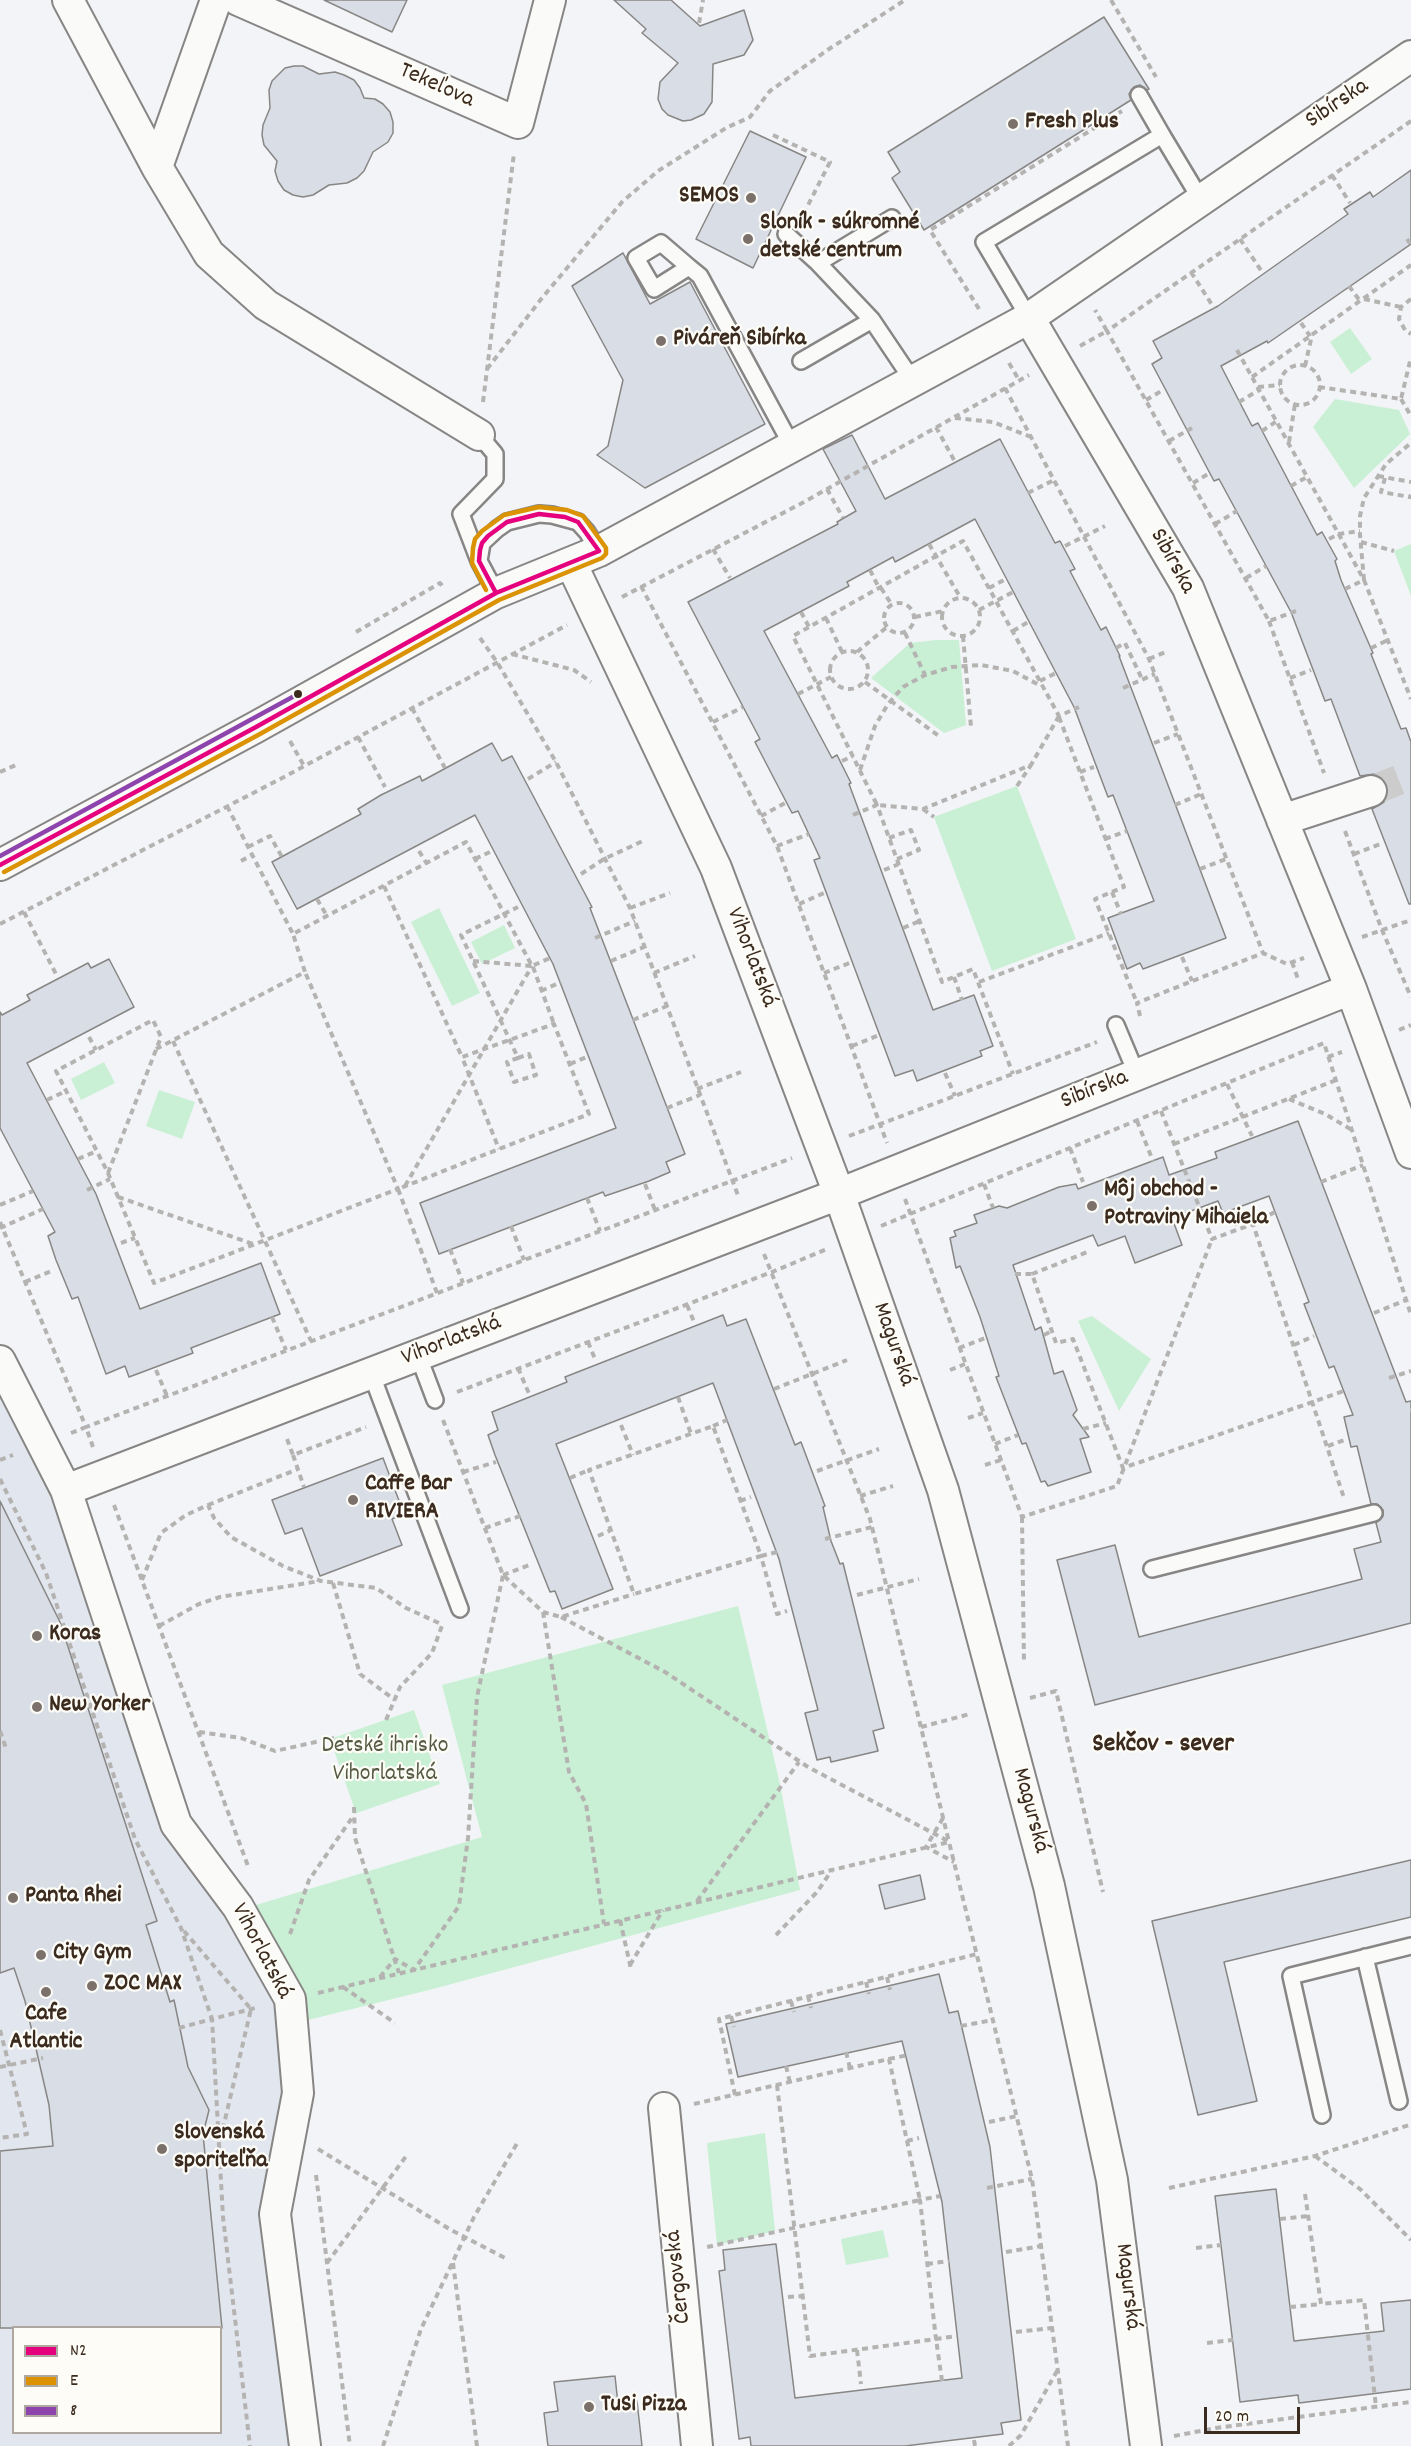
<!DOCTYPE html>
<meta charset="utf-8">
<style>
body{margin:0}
#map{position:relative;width:1411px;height:2446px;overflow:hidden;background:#f2f4f7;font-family:Dekko,sans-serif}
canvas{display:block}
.legend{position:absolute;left:12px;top:2326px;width:210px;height:108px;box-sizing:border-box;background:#fdfcf7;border:2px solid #afa8a0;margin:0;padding:8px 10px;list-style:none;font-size:18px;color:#3b2a1e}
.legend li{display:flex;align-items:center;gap:12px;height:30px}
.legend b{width:30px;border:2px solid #afa8a0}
.scale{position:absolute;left:1204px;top:2407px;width:96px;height:27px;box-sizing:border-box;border:3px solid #3b2a1e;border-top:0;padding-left:8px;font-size:18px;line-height:21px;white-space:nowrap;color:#3b2a1e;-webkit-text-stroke:4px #fdfcf7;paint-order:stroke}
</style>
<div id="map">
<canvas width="1411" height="2446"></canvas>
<ul class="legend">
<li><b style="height:8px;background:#e5007d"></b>N2</li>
<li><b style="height:8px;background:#db9304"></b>E</li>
<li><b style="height:8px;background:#8e44ad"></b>8</li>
</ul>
<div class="scale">20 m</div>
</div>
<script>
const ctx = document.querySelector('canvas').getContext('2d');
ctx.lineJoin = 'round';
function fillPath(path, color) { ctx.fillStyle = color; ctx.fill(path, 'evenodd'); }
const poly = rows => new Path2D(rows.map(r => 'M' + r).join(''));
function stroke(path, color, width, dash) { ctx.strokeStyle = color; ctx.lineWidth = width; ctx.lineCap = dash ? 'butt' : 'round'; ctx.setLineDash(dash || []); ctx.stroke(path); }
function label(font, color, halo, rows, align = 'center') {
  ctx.font = font + ' Dekko,sans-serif'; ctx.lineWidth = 4.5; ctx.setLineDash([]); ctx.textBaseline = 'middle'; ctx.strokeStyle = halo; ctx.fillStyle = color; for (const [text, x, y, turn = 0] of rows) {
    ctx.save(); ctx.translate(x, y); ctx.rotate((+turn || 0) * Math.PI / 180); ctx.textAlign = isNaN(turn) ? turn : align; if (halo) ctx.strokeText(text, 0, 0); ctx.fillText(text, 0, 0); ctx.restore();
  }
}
const built = poly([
 [0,1361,66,1490,176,1824,290,1999,275,2214,291,2446,0,2446],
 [14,2328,220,2328,220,2432,14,2432]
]);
const green = poly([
 [1350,328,1372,359,1351,374,1330,342],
 [1335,399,1399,410,1410,434,1354,488,1313,427],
 [1411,544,1411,596,1394,551],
 [936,640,959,640,966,725,944,733,871,678,910,643],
 [1017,786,1076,939,992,971,934,817],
 [439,908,480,993,452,1006,411,922],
 [504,925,515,948,482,964,471,942],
 [104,1062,115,1083,81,1100,71,1079],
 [159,1090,195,1102,182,1139,146,1126],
 [1092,1316,1151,1359,1119,1411,1078,1321],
 [738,1606,780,1784,800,1890,433,1989,300,2022,256,1905,482,1837,442,1685],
 [414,1710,440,1784,354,1814,354,1807,330,1739],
 [765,2133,775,2231,717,2245,707,2143],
 [883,2230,889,2257,846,2265,841,2239]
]);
const building = poly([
 [324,0,407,0,392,32,324,0],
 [614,0,671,0,700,26,744,10,753,40,744,55,713,64,712,102,704,114,691,120,683,121,668,115,662,109,658,99,660,82,678,63,642,33,646,29,614,0],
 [1104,17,1149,89,1147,90,1140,85,1134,87,1129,94,1131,100,924,230,892,178,900,172,888,152,1104,17],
 [294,66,303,66,319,74,335,72,344,75,354,80,360,88,364,98,375,99,383,104,390,112,393,122,393,133,388,142,373,152,364,171,357,178,347,183,329,185,313,195,303,197,293,195,284,190,278,181,275,171,277,161,264,145,262,135,263,125,270,108,269,90,272,81,285,68,294,66],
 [750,131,806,157,753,268,696,239,750,131],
 [1411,170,1411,244,1268,343,1267,341,1221,366,1252,426,1258,423,1317,535,1322,532,1337,559,1335,561,1341,580,1373,653,1371,654,1401,729,1406,728,1411,742,1411,904,1409,904,1372,809,1384,802,1388,794,1387,785,1383,779,1375,774,1360,776,1331,699,1325,701,1291,612,1219,479,1214,481,1152,364,1162,358,1153,341,1218,306,1348,214,1344,209,1370,192,1373,197,1411,170],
 [623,253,650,304,690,282,765,424,645,488,597,455,608,446,623,380,572,286,623,253],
 [852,435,885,499,1000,439,1055,543,1060,541,1075,569,1070,571,1101,630,1106,627,1120,656,1119,656,1226,938,1143,969,1140,963,1127,969,1108,918,1154,901,1113,795,1108,797,1074,707,975,519,895,562,893,557,847,582,849,586,764,631,832,758,837,755,851,783,849,784,933,1010,974,995,993,1046,980,1051,982,1056,917,1081,913,1070,895,1076,814,860,820,858,798,811,792,813,755,742,760,739,688,602,838,524,837,522,856,511,823,449,852,435],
 [492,743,502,761,512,756,592,907,590,908,685,1154,666,1162,670,1172,649,1181,605,1196,603,1192,439,1254,420,1203,616,1128,553,964,475,815,297,909,272,862,361,814,358,809,381,795,420,776,422,781,492,743],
 [109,959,134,1007,27,1063,96,1194,140,1309,261,1263,280,1314,191,1348,193,1353,129,1377,125,1366,106,1374,78,1297,72,1299,56,1260,48,1236,55,1232,0,1128,0,1012,2,1015,30,1000,27,995,88,963,91,968,109,959],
 [1298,1121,1406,1402,1411,1401,1411,1623,1095,1705,1057,1560,1115,1545,1139,1637,1362,1579,1354,1549,1381,1542,1376,1523,1383,1516,1383,1510,1377,1504,1371,1504,1357,1446,1351,1447,1344,1417,1353,1415,1334,1366,1329,1368,1304,1304,1309,1302,1269,1196,1223,1213,1218,1201,1172,1218,1182,1245,1135,1263,1125,1236,1098,1246,1093,1235,1013,1265,1035,1330,1041,1327,1054,1374,1063,1371,1077,1410,1073,1415,1089,1437,1080,1439,1091,1472,1048,1486,1045,1481,1041,1482,1026,1443,1022,1444,996,1377,999,1376,980,1317,960,1266,956,1268,950,1238,956,1236,954,1231,977,1223,974,1215,999,1206,1007,1208,1059,1187,1076,1184,1078,1189,1163,1157,1169,1175,1217,1158,1215,1152,1298,1121],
 [723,1315,727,1326,746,1319,795,1445,801,1442,825,1506,823,1507,831,1541,840,1564,843,1563,884,1728,873,1731,878,1751,831,1762,830,1757,817,1760,805,1713,818,1710,779,1559,713,1383,556,1444,613,1589,562,1609,555,1591,550,1592,495,1455,488,1435,498,1430,492,1412,567,1382,565,1377,723,1315],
 [383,1458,404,1514,392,1519,402,1545,320,1576,302,1528,285,1534,272,1500,383,1458],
 [0,1501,60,1622,157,1921,146,1925,170,2002,174,2000,188,2067,209,2110,203,2134,222,2328,0,2328,0,2151,53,2146,49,2105,25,2001,14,1968,0,1973,0,1501],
 [1411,1860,1411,1917,1224,1962,1257,2101,1198,2115,1152,1921,1411,1860],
 [920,1875,925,1899,885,1909,879,1885,920,1875],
 [939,1974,949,2013,958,2011,990,2147,1021,2420,1001,2423,1003,2434,905,2446,751,2446,750,2437,739,2439,719,2271,725,2270,723,2250,776,2244,795,2398,962,2378,942,2202,902,2041,738,2077,726,2024,939,1974],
 [1276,2189,1294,2341,1384,2331,1381,2303,1411,2300,1411,2389,1299,2403,1298,2395,1240,2402,1215,2196,1276,2189],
 [615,2376,618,2404,637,2401,642,2446,548,2446,544,2413,558,2411,554,2382,615,2376]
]);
const minorTunnel = poly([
 [1371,791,1411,775]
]);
const path = poly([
 [1111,0,1156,77],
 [699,23,703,0],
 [773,135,830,162,802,217],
 [1332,175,1350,203],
 [1240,239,1262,272],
 [1407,239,1411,245],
 [1191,272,1214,308],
 [1349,286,1360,301],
 [1364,299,1401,307],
 [1411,299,1401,307,1399,319,1405,330,1411,334],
 [979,309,930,230,1122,111],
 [1301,323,1310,336],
 [1080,346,1107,331,1095,310],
 [1237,350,1364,580,1411,699],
 [1009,363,1019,380],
 '1280 385a20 20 0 1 1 40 0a20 20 0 1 1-40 0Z',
 [1305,366,1312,335],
 [487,369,542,298,622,202,658,171,726,128,750,117,770,91,829,49,905,0],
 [1252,377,1411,265],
 [1258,387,1280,385],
 [1319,387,1401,399,1411,357],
 [1005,388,1149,659,1263,953],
 [1401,399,1411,416],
 [1146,400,1163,390],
 [483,402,514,153],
 [1239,402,1259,390],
 [955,418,993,422,1031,437],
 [936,427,954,460],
 [1262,431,1277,421],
 [1169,441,1192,428],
 [1289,442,1295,404],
 [1378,476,1411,482],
 [1385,478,1381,492,1410,497,1411,495],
 [1193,483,1208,474],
 [1291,486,1307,477],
 [827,489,843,518],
 [1028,493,1054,480],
 [1215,524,1237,511],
 [1329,539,1339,534,1360,531],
 [1361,542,1394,551],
 [929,544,960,597],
 [1065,546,1105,526],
 [713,549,730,578],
 [870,570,879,588],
 [1246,578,1266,566],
 [641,586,777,846,887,1143],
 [881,588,892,605],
 [989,588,1006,579],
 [1345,589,1364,580,1360,535,1360,516,1364,498,1386,464,1411,443],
 [622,597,804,502,1029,375],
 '942 617a19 19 0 1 1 38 0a19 19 0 1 1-38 0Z',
 '884 618a15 15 0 1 1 30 0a15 15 0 1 1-30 0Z',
 [979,610,1013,592],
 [1296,611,1269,621,1107,331,1411,121],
 [801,612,809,627],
 [915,617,943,611],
 [826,618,842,652],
 [1269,621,1324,773],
 [1013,631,1028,622],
 [356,632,440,583,444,588],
 [905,633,925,675],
 [963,636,971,727],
 [480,638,497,662,556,762,630,908,739,1198],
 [1116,648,1125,643,1142,679],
 [1371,648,1388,640],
 '830 670a19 19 0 1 1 38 0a19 19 0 1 1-38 0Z',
 [857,652,887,627],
 [512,654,574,670,591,682],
 [1149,659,1168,651],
 [1290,678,1311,670],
 [1040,681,1056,673],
 [865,682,939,736],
 [1123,688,1155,674],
 [798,694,831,677],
 [412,708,445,768],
 [1059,716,1031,765,923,809,877,805,793,636,963,541,1059,716,1079,707],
 [1059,717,1124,887,1095,899,1137,1003],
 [713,722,743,707],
 [358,737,385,787],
 [290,741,304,766],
 [1154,743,1178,734],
 [842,761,853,756],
 [860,770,875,726,888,704,903,687,925,675,952,667,981,665,1013,671,1041,686],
 [0,772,18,764],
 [1080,772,1094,767],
 [528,779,556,762],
 [1017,786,1031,765],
 [1175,805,1201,794],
 [227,806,293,934],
 [923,809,934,817],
 [853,815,877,805,942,982,973,969,1013,1074],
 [761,816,787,802],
 [1345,831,1382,930,1411,997],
 [889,838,911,830,919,850,897,859],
 [1105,839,1127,831],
 [777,846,809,834],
 [248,847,270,836,282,857],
 [419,851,427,864],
 [1354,854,1383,843],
 [475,859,494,850],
 [241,861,252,855],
 [1200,869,1226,859],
 [884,870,899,864],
 [581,874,604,859,645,840],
 [384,886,462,1057],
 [1112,892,1121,914],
 [317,899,327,916],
 [799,904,824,893],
 [630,908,670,893],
 [24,912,56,974],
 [0,924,284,777,567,625],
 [903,928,920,921],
 [1362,937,1411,920],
 [595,938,635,921],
 [1182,957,1192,981],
 [473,961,532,966],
 [611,961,644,947],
 [1292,962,1298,979],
 [533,967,554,1024],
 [654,973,695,956],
 [824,973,852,962],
 [954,977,962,1000],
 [979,982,1109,933],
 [541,991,561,982],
 [1140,1016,1137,1003,1263,953,1287,964,1304,958],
 [633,1020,667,1006],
 [1399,1030,1411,1025],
 [89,1037,96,1050],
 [173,1041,311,1341],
 [852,1046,879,1035],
 [156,1049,305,972,293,934,466,842,532,966,550,958],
 [1328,1057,1342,1052],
 [518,1058,529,1054,536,1075,514,1082,507,1062,518,1058,461,935,518,907],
 [570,1064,589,1056],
 [945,1073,955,1096],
 [1227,1084,1252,1136],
 [697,1089,741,1072],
 [1289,1099,1325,1114,1352,1130],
 [47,1100,66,1091],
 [667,1108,700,1095],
 [1161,1111,1212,1239,1253,1224,1344,1498],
 [1137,1121,1153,1161],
 [849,1136,1097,1042],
 [1174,1144,1336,1080],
 [1070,1148,1083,1182],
 [78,1159,97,1151],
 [108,1173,161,1037,153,1020,56,1071,108,1173,154,1283,398,1189,305,972],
 [1321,1182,1363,1165],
 [645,1184,655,1210],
 [984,1184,993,1208],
 [405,1186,532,966],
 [87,1190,110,1179],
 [118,1197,253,1244],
 [587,1198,600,1231],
 [905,1199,1022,1517,1117,1486,1212,1239],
 [0,1205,33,1191],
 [1231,1210,1238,1229],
 [0,1222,86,1427,792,1158],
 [1251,1224,1275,1212],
 [511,1226,524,1260],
 [881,1226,1324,1043,1411,1315],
 [0,1228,43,1209],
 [121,1243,135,1238],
 [450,1249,463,1283],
 [764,1254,870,1519,949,1842],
 [1015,1274,1032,1274,1056,1343,1073,1339,1123,1468,1344,1391],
 [1032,1274,1090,1251],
 [25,1282,54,1270],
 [437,1293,398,1189,499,1149,589,1114,554,1024,462,1057,499,1149],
 [687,1305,695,1324],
 [1374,1313,1406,1300],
 [272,1317,286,1350],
 [1044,1335,1052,1331],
 [588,1342,595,1359],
 [1294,1345,1314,1336],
 [959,1348,988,1337],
 [518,1368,530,1396],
 [156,1370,167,1396],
 [950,1370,965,1364],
 [1389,1378,1411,1371],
 [774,1389,847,1360],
 [457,1392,772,1272,827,1249],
 [678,1397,691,1434],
 [1410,1410,1411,1410],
 [968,1418,983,1413],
 [443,1420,503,1575,543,1612,561,1617,634,1594],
 [621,1425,633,1455],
 [713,1426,727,1420],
 [1083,1429,1106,1423],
 [71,1433,86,1427,93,1447],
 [287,1439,293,1455,366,1427],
 [995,1444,1018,1435],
 [1328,1446,1347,1439],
 [293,1455,304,1487],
 [0,1460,13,1455],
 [985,1465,1001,1460],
 [817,1471,879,1449],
 [463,1472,496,1462],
 [570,1478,589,1470],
 [0,1479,46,1573,135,1839,181,1928,212,2019,259,2007],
 [860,1496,893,1486],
 [740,1501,751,1497],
 [114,1505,248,1866],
 [208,1505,298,1469],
 [1022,1517,1024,1664],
 [485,1528,523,1515],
 [598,1536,611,1530],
 [825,1539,872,1527],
 [777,1552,761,1556,713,1426,589,1470,634,1594,761,1556,777,1614,787,1611],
 [503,1575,532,1564],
 [142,1580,161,1533,186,1515,208,1505,214,1518,231,1537,283,1566,321,1581,376,1588,406,1608,441,1624],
 [333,1583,360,1674,395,1700],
 [857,1595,919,1579],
 [543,1612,569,1772,586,1804,604,1924],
 [561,1617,665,1672,808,1767,948,1841],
 [159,1626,199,1604,220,1597,320,1581],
 [1030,1698,1056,1691,1103,1892],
 [386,1720,400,1687,432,1653,443,1623],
 [921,1727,970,1714],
 [0,1731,7,1751],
 [199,1732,241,1738,275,1751,334,1738],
 [354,1807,355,1838,399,1973],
 [943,1818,926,1847,954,1862],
 [697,1901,799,1762],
 [620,1920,631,1969],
 [184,1931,251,2009,220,2141],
 [290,1934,309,1880,354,1815],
 [776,1935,817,1892,832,1870],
 [630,1965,663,1910],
 [380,1977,395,1959,414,1970,459,1906,468,1838,477,1697,503,1575],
 [887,1977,890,1990],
 [866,1982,869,1994],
 [343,1987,395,2023],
 [318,1993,949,1842,1032,2179,1068,2446],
 [808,1996,811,2008],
 [791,2001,794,2012],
 [731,2016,734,2027],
 [961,2026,993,2020],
 [179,2028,212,2019,223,2217,250,2446],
 [0,2030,27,2134,0,2138],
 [846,2052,850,2068],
 [889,2059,908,2055],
 [786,2066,790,2083],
 [777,2085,810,2356,936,2339,920,2200,940,2196],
 [735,2095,719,2019,977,1954],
 [694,2104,889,2059,920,2200,707,2247],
 [989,2122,1017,2116],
 [907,2141,919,2138],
 [318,2149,451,2230,507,2259],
 [1315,2156,1360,2189,1411,2240],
 [316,2175,350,2446],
 [987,2188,1032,2179],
 [1169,2188,1315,2156,1409,2125],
 [1305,2194,1321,2304,1364,2300,1376,2407],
 [1280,2219,1309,2216],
 [1196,2248,1221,2245],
 [1006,2252,1041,2246],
 [327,2263,407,2155],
 [453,2263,477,2446],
 [927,2264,949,2261],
 [788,2297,802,2296],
 [1290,2307,1321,2304],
 [1016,2332,1052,2328],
 [1207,2343,1233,2340],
 [857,2350,861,2384],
 [942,2381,936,2339,957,2336],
 [1174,2436,1216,2428,1411,2402],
 [974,2440,975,2446],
 [383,2446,421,2329,474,2217,519,2140],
 [1009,2446,1021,2435,1057,2371]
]);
const service = poly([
 [1139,95,1162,135],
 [786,234,818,263,872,320,913,381],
 [818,263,892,218],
 [689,267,654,289,636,258,661,243,689,267,700,276,792,446],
 [1029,318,984,242,1162,135,1201,200],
 [801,361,872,320],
 [479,435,495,454,495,479,461,514,479,561,496,593],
 [479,561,482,543,497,529,507,522,539,514,552,515,578,522,587,532,599,551],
 [1116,1025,1137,1075],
 [418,1355,435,1400],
 [371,1373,460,1609],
 [1152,1569,1374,1513],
 [1365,1957,1399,2101],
 [1322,2115,1291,1976,1411,1946]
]);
const minor = poly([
 [68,0,157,167,209,254,266,305,479,435],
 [238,0,518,123,550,0],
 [157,167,216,0],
 [1029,318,1188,588,1351,989,1411,1153],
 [571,563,716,868,839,1194,943,1490,1049,1886,1112,2180,1146,2446],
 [1282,820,1371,791],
 [0,865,256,727,496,593,599,551,1029,318,1411,56],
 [0,1361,66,1490,176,1824,238,1907,290,1999,298,2093,275,2214,305,2446],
 [66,1490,839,1194,1351,989],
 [664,2108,697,2446]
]);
const pathBridge = poly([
 [0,2067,43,2058]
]);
const bus1 = poly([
 [496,593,479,561,480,550,482,543,488,536,507,522,539,514,565,517,578,522,599,551],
 [0,865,256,727,496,593,599,551]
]);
const bus2 = poly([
 [4,872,260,734,499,600,602,558,606,554,606,548,583,516,567,510,539,507,504,515,482,531,475,539,473,548,472,563,486,590]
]);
const bus3 = poly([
 [0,856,298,694]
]);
const markers = [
 [1013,124,6,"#7b716a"],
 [751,198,6,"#7b716a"],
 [748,239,6,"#7b716a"],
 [661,341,6,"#7b716a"],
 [298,694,5,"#3b2a1e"],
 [1092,1206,6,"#7b716a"],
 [353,1500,6,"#7b716a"],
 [37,1636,6,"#7b716a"],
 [37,1707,6,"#7b716a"],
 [13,1898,6,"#7b716a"],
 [41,1955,6,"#7b716a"],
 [92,1986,6,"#7b716a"],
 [46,1992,6,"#7b716a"],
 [162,2149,6,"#7b716a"],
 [589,2407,6,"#7b716a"]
];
const streetNames = [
 ["Tekeľova",436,87,24],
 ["Sibírska",1338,105,-34],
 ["Sibírska",1171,562,61],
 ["Vihorlatská",750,958,69],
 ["Sibírska",1095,1091,-22],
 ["Vihorlatská",452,1342,-21],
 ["Magurská",892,1345,71],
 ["Magurská",1029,1811,75],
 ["Vihorlatská",260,1952,62],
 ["Čergovská",680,2277,-96],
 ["Magurská",1126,2287,83]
];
const poiNames = [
 ["Fresh Plus",1025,124],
 ["SEMOS",739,198,"right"],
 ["Sloník - súkromné",760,225],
 ["detské centrum",760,253],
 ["Piváreň Sibírka",673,341],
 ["Môj obchod -",1104,1192],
 ["Potraviny Mihaiela",1104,1220],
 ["Caffe Bar",365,1486],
 ["RIVIERA",365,1514],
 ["Koras",49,1636],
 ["New Yorker",49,1707],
 ["Panta Rhei",25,1898],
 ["City Gym",53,1955],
 ["ZOC MAX",104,1986],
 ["Cafe",46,2016,"center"],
 ["Atlantic",46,2044,"center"],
 ["Slovenská",174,2135],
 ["sporiteľňa",174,2163],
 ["TuSi Pizza",601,2407]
];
const parkNames = [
 ["Detské ihrisko",385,1748],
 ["Vihorlatská",385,1776]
];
const neighbourhoodNames = [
 ["Sekčov - sever",1163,1746]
];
fillPath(built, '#e2e7ef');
fillPath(green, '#c9f0d4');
fillPath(building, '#d9dee6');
stroke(building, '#888685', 1.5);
stroke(minorTunnel, '#cdcccc', 30, [30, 15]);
stroke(service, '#888685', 20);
stroke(minor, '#888685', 34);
stroke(path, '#b5b3b1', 4, [6, 4.5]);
stroke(service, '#fafaf9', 15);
stroke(minor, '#fafaf9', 30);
stroke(pathBridge, '#b5b3b1', 4, [6, 4.5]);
stroke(bus1, '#e5007d', 4.5);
stroke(bus2, '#db9304', 4.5);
stroke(bus3, '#8e44ad', 4.5);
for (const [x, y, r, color] of markers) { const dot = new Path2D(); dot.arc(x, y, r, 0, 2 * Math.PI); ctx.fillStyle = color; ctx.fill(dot); stroke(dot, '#fdfcf7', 2); }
label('24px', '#3b2a1e', '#fdfcf7', streetNames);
label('bold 24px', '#3b2a1e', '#fdfcf7', poiNames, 'left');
label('24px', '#565b44', '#fdfcf7', parkNames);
label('bold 26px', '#3b2a1e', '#fdfcf7', neighbourhoodNames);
</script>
